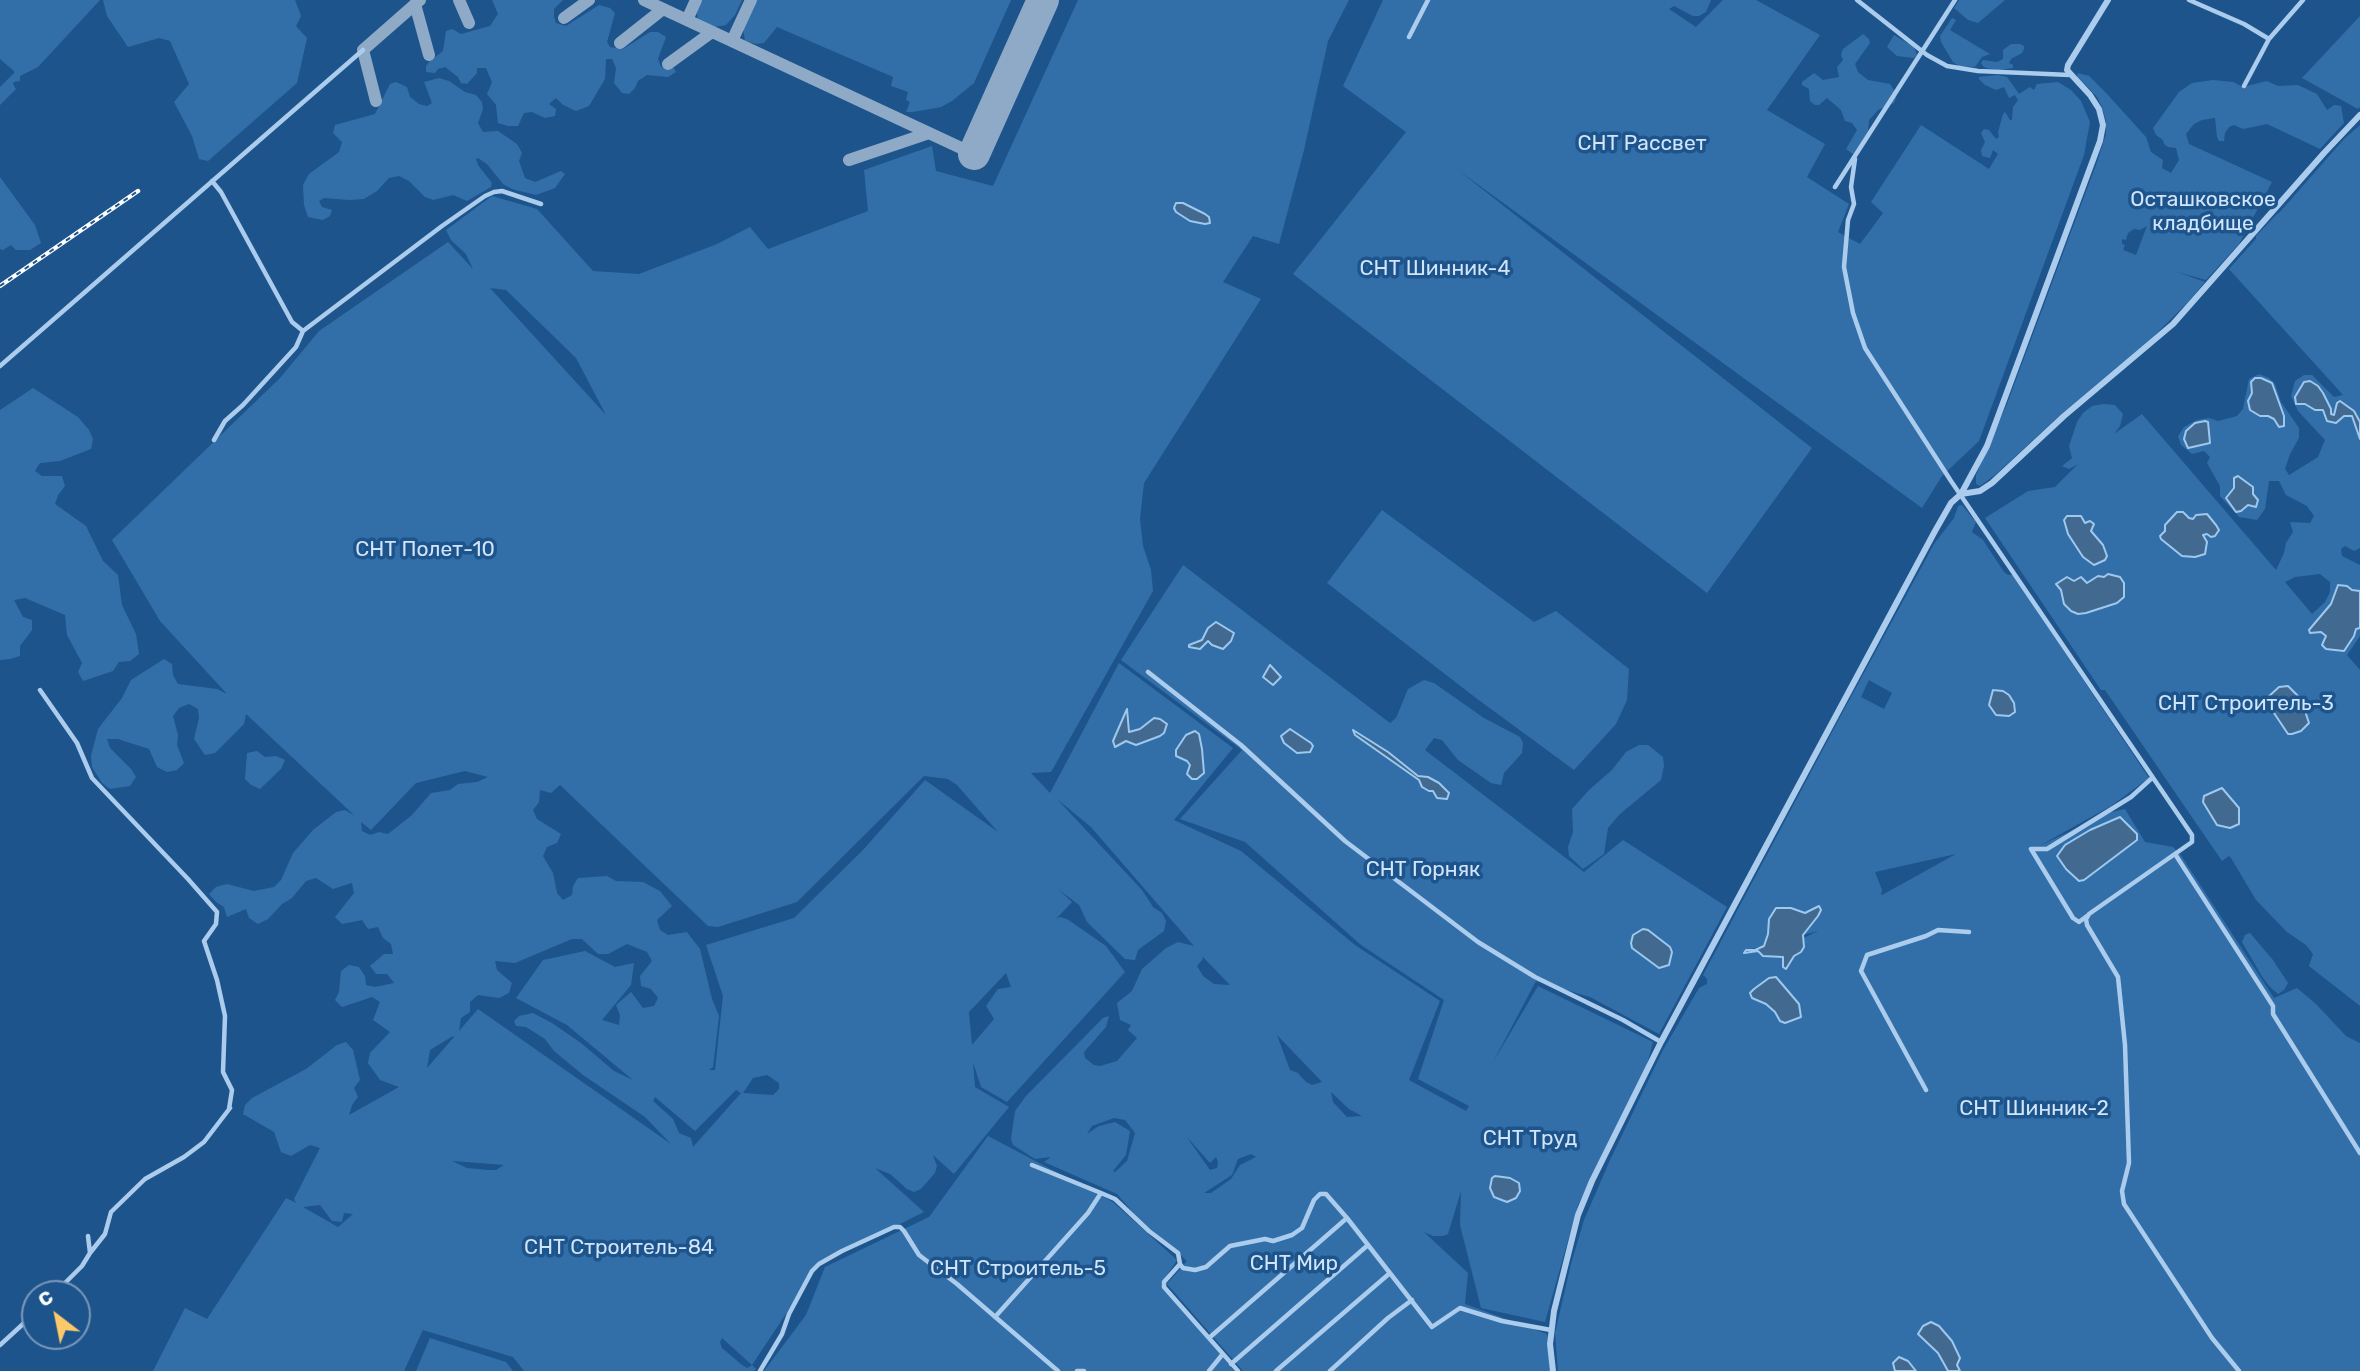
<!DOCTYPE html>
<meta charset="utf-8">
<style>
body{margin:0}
#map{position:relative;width:2360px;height:1371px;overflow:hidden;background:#1e548c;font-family:Rubik,sans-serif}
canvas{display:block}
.north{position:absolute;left:21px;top:1280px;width:70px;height:70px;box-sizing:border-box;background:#1e548c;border:2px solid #7898ba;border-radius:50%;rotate:328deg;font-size:19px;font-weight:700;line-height:28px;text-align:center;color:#fff}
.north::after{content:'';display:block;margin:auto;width:24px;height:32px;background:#fbc96a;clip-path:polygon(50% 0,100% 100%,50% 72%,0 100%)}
</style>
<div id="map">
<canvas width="2360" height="1371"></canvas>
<div class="north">С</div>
</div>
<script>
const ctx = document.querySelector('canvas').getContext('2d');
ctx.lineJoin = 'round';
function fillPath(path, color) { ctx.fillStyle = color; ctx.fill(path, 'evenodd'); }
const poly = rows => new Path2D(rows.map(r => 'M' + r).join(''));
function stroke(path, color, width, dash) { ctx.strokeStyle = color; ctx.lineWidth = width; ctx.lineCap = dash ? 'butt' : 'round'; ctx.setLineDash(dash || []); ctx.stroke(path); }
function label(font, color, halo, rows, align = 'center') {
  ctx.font = font + ' Rubik,sans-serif'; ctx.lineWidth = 7; ctx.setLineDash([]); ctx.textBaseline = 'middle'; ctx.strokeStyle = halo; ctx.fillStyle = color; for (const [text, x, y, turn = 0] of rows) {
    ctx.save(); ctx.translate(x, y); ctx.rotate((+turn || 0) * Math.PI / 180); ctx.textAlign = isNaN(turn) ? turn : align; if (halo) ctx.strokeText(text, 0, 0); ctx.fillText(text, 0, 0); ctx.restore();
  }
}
const green = poly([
 [0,0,100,0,38,67,20,76,20,81,14,82,13,84,16,89,0,105,0,87,15,72,0,59],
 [103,0,295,0,301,16,296,26,307,38,297,83,208,161,199,159,192,136,174,102,189,84,170,41,159,38,128,47,107,16],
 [492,0,563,0,554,9,554,17,556,23,566,26,599,5,610,8,615,13,607,42,610,47,623,49,650,32,658,32,666,37,658,59,661,67,673,67,676,72,668,77,647,75,638,81,635,88,629,94,622,93,614,83,616,68,612,59,606,59,605,79,589,106,576,111,563,105,556,98,549,104,556,109,555,116,545,118,532,112,524,113,518,126,508,126,498,123,496,105,487,94,492,82,486,68,477,68,477,73,467,84,461,83,458,77,445,67,438,69,435,73,426,72,426,66,430,61,443,51,446,31,452,29,461,34,490,26,498,14],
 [699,0,742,0,735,15,726,25,714,27,698,20,696,9],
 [756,0,1011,0,974,83,952,101,941,107,913,112,906,112,910,102,906,100,908,92,891,86,893,77,777,27,764,43,756,44,745,41,743,28],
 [1078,0,1349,0,1328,41,1304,150,1279,244,1253,236,1223,282,1261,299,1144,483,1140,519,1143,546,1151,570,1153,591,1051,772,1031,773,1050,793,1119,663,1233,748,1174,820,1241,851,1355,945,1440,1001,1409,1080,1466,1111,1469,1106,1418,1079,1444,1000,1361,945,1245,842,1180,819,1242,750,1121,660,1183,565,1390,723,1396,718,1408,689,1424,680,1434,683,1484,718,1520,737,1523,743,1522,753,1504,773,1501,785,1491,783,1458,760,1442,740,1434,738,1425,750,1584,872,1623,840,1727,907,1659,1034,1590,997,1536,981,1492,1064,1538,986,1653,1042,1647,1065,1578,1205,1545,1322,1481,1308,1460,1225,1461,1191,1448,1234,1443,1236,1433,1236,1424,1232,1468,1273,1465,1304,1547,1334,1554,1371,1243,1371,1167,1284,1187,1261,1137,1217,1117,1194,1044,1162,1051,1157,1035,1159,1013,1145,1011,1139,1015,1111,1026,1096,1103,1018,1109,1016,1106,1027,1084,1052,1085,1058,1094,1065,1100,1066,1117,1061,1137,1038,1128,1030,1131,1025,1120,1020,1117,1003,1132,991,1142,969,1166,948,1178,942,1194,946,1091,827,1057,799,1142,890,1153,907,1162,913,1166,921,1164,931,1138,950,1135,960,1125,959,1087,922,1079,905,1058,889,1072,902,1056,919,1060,917,1067,919,1106,946,1125,972,1007,1102,981,1087,973,1062,975,1087,1009,1107,954,1174,933,1155,937,1166,935,1173,921,1189,914,1192,907,1189,890,1174,875,1168,924,1212,819,1264,752,1365,756,1369,754,1371,524,1371,513,1357,423,1330,404,1371,153,1371,185,1308,207,1319,286,1198,296,1203,294,1199,320,1148,310,1145,291,1156,281,1152,274,1132,243,1114,245,1105,252,1098,306,1069,337,1045,346,1042,353,1050,360,1080,354,1088,358,1097,352,1105,349,1115,399,1087,380,1080,368,1063,370,1053,390,1032,373,1020,380,1002,372,997,342,1007,335,1000,339,992,341,971,349,965,359,967,365,976,366,985,375,987,394,983,387,974,376,974,370,966,384,954,393,954,391,944,383,938,378,927,368,929,362,920,342,924,335,917,354,893,352,883,333,889,316,878,306,881,292,898,282,904,268,919,258,924,249,918,246,909,227,917,224,907,216,902,209,894,216,887,227,884,254,891,274,887,281,880,293,853,313,830,336,812,345,810,355,816,246,714,244,724,215,753,205,755,194,739,199,718,198,709,189,704,179,708,173,716,178,735,177,745,184,763,177,770,167,772,157,767,149,749,118,739,107,739,110,748,131,769,136,777,130,786,110,789,102,783,92,767,91,756,98,729,122,698,131,680,164,659,172,664,173,675,178,684,217,689,227,694,160,621,112,540,280,378,319,331,448,242,473,269,466,254,451,240,446,230,492,196,537,209,593,271,639,274,717,244,750,227,768,249,868,211,864,170,932,146,936,171,993,186],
 [490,288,506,290,576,358,606,415],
 [465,771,488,777,477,782,458,784,450,790,431,793,412,815,388,834,379,832,370,835,362,831,361,822,371,830,416,783],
 [924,776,948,779,957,785,998,832,925,780,863,850,794,918,706,945,723,996,715,1070,709,1070,713,1067,719,1016,712,999,700,949,687,932,668,935,660,930,657,920,672,906,660,891,643,882,616,881,607,876,578,878,573,886,572,895,563,900,557,893,553,873,543,856,547,847,557,843,561,834,537,819,533,810,539,802,540,790,551,793,560,785,708,926,718,927,797,902],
 [572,939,582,939,598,954,608,954,627,944,647,952,652,961,640,976,641,986,651,989,658,998,654,1006,643,1008,631,992,616,1005,620,1015,619,1025,602,1020,631,985,634,963,615,967,585,951,543,960,516,998,567,1025,633,1080,614,1071,581,1043,552,1023,533,1013,519,1016,514,1021,516,1026,526,1027,545,1039,554,1051,583,1075,645,1117,671,1144,478,1009,459,1031,461,1018,470,1012,470,1002,478,995,499,998,509,993,512,983,497,970,495,961,515,963],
 [1202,956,1229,984,1229,985,1214,984,1203,976,1197,966,1203,959],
 [1006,973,1011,987,998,989,986,1006,994,1019,972,1045,969,1012],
 [1277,1035,1322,1082,1312,1085,1306,1082,1298,1073,1290,1070],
 [453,1036,454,1037,427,1068,430,1050],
 [767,1075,779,1083,779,1089,773,1095,743,1093,753,1078],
 [736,1090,741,1093,693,1147,691,1138,679,1133,673,1119,653,1101,655,1097,695,1131],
 [1331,1092,1349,1109,1362,1116,1347,1117,1333,1102],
 [1114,1118,1125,1120,1135,1133,1127,1161,1115,1172,1113,1171,1126,1155,1130,1131,1115,1122,1099,1126,1087,1134,1092,1126],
 [1186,1136,1210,1163,1216,1157,1218,1162,1217,1168,1210,1170],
 [1251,1154,1256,1157,1240,1165,1231,1179,1211,1193,1204,1193,1232,1175,1238,1159],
 [452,1161,453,1161,504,1165,496,1170,487,1170,467,1168],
 [320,1205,332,1221,342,1222,344,1213,353,1214,338,1227,303,1207],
 [722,1338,752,1365,751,1366,747,1368,742,1365,722,1348,720,1342],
 [1383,0,1711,0,1706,12,1699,16,1693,16,1674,6,1669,9,1696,27,1723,0,1756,0,1820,35,1767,110,1825,144,1807,177,1849,204,1838,232,1860,244,1883,213,1871,202,1921,125,1989,169,1998,154,1993,150,1990,158,1982,156,1981,150,1985,142,1981,133,1984,129,1989,130,1996,139,1999,137,1998,132,2003,114,2005,112,2010,120,2012,120,2013,107,2018,100,2015,95,2009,98,2004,87,1996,90,1985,85,1979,79,1979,77,1997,75,2007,77,2019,94,2030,87,2034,90,2037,84,2058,82,2071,90,2081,101,2090,122,2084,155,1979,441,1942,476,1922,508,1458,170,1812,448,1707,593,1293,274,1406,132,1343,86],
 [1959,0,2005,0,1978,23,1968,20,1954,8],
 [2360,16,2360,107,2358,109,2302,78],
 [1952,18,1956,20,1950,30,1990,54,1982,57,1975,67,1959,66,1953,62,1941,42,1940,36],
 [1863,34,1869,39,1870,43,1855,64,1858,72,1868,80,1890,84,1897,95,1894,103,1878,110,1869,120,1868,131,1854,155,1846,149,1857,130,1852,123,1845,121,1841,110,1827,98,1819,105,1815,105,1810,101,1809,89,1802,85,1802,82,1814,73,1823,80,1839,77,1837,67,1843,60,1841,55,1843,49],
 [1894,35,1914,47,1917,55,1914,58,1897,56,1887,47],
 [2011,44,2020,44,2024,46,2024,49,2022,53,2011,59,2009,63,2013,65,2013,68,1998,70,1986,68,1983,66,1981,63,1983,60,1997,62,2003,59,2003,50],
 [2078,73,2089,76,2107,94,2146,137,2151,152,2163,160,2162,168,2171,173,2179,160,2176,148,2168,147,2164,144,2163,140,2156,135,2153,128,2179,92,2192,83,2213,80,2233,82,2243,87,2267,81,2278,86,2298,85,2317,94,2327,110,2334,105,2341,106,2344,123,2320,149,2267,124,2243,129,2234,125,2229,127,2225,133,2224,141,2219,141,2217,137,2215,118,2202,120,2194,124,2186,134,2189,144,2272,182,2239,244,2206,280,2177,272,2205,282,2189,301,2154,336,2058,417,1995,475,1980,486,1976,484,1976,475,2007,404,2097,162,2106,134,2106,121,2102,107,2097,97,2077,76],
 [2147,226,2136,255,2123,250,2125,245,2122,244,2122,239,2126,240,2128,233,2134,229,2140,230],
 [439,78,449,81,465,92,476,95,482,102,483,109,478,123,483,132,498,131,517,144,522,153,519,161,525,178,535,182,561,171,565,174,555,188,536,195,512,189,503,184,487,164,478,158,476,159,478,165,492,183,491,187,467,201,453,195,433,200,425,197,409,181,399,176,389,178,377,191,364,199,349,200,324,198,319,201,322,207,332,210,330,216,323,220,308,217,304,205,303,185,309,174,339,152,342,142,333,133,335,125,375,114,390,84,396,82,407,87,410,97,419,104,427,106,432,103,424,82],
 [2360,125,2360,548,2354,551,2345,546,2341,549,2342,556,2360,565,2360,636,2347,655,2360,670,2360,1006,2309,966,2313,954,2306,945,2287,932,2256,900,2231,858,2229,856,2222,861,2105,690,2101,690,1985,518,2028,491,2055,487,2078,464,2069,469,2062,466,2072,458,2069,446,2077,422,2083,413,2092,406,2103,404,2115,405,2123,414,2120,426,2114,434,2142,414,2276,570,2284,553,2286,543,2293,532,2290,522,2310,523,2314,516,2307,506,2286,495,2279,481,2269,481,2265,509,2257,520,2239,517,2220,496,2220,486,2207,463,2210,457,2204,451,2192,454,2181,445,2178,436,2184,427,2197,420,2209,418,2218,421,2237,416,2243,409,2249,379,2259,374,2269,378,2275,384,2281,402,2299,428,2299,438,2290,454,2285,469,2289,475,2318,457,2325,440,2298,411,2291,396,2295,381,2304,375,2312,375,2334,397,2343,395,2229,269,2256,239,2256,236,2277,214,2279,213,2344,139],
 [2320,574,2330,582,2330,592,2325,602,2312,614,2285,582,2295,577],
 [0,177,35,225,41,243,30,250,16,250,11,245,3,250,0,249],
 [33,388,78,417,89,430,93,439,91,449,60,461,40,463,35,471,42,476,62,476,65,486,58,495,55,504,86,526,103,561,118,575,122,605,136,634,139,654,130,661,119,662,113,671,83,681,78,672,82,663,67,635,65,615,25,598,14,600,23,617,32,620,32,630,20,646,20,656,10,659,0,660,0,410],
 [1962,505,1976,522,1972,532,1983,540,2004,572,2008,575,2013,575,2149,778,2111,806,2039,846,2112,812,2125,809,2145,842,2173,847,2180,854,2274,998,2297,988,2316,1004,2346,1036,2360,1043,2360,1371,1558,1371,1555,1333,1571,1264,1584,1220,1610,1160,1663,1050,1699,988,1707,984,1707,979,1703,975,1846,706,1934,544,1954,518,1958,506],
 [1869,680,1892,693,1884,709,1861,697],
 [1956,854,1882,895,1881,895,1882,890,1875,872],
 [1818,906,1818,916,1803,935,1818,931,1766,956,1758,951,1744,953,1746,950,1764,946,1768,930,1783,907,1805,913],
 [1382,510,1534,622,1556,611,1629,669,1627,700,1616,724,1574,770,1476,698,1327,583],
 [1639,745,1648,745,1663,757,1664,766,1661,780,1620,814,1608,828,1604,854,1583,869,1569,856,1568,847,1573,832,1572,809,1589,790,1612,770,1626,752],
 [257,751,265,757,276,756,285,760,281,769,260,789,251,785,245,779,247,753],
 [2250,933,2273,960,2288,983,2284,990,2278,994,2270,987,2263,978,2242,942,2245,935],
 [988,1136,1113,1202,1177,1260,1161,1284,1234,1371,764,1371,806,1315,825,1267,929,1217],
 [430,1338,506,1362,513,1371,416,1371]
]);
const water = poly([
 [1176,203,1183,203,1205,214,1209,217,1210,223,1205,224,1190,221,1176,212,1174,208,1176,203],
 [2255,378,2261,378,2272,383,2284,416,2284,426,2279,427,2274,419,2268,416,2260,416,2250,410,2248,401,2252,393,2251,382,2255,378],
 [2310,381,2318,386,2323,393,2331,409,2331,414,2334,415,2337,403,2340,401,2354,411,2360,422,2360,439,2352,416,2344,416,2336,423,2327,421,2323,410,2315,410,2305,404,2296,404,2295,397,2304,382,2310,381],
 [2205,421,2208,422,2210,443,2188,448,2184,439,2186,431,2195,423,2205,421],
 [2238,476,2253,487,2253,494,2258,500,2256,507,2248,505,2241,511,2236,512,2226,498,2234,488,2234,478,2238,476],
 [2177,512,2183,512,2189,518,2193,519,2196,515,2207,514,2216,525,2219,530,2215,536,2211,537,2207,534,2203,535,2207,542,2205,554,2195,557,2182,556,2161,539,2160,536,2165,531,2165,525,2177,512],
 [2067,516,2081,516,2085,523,2090,521,2094,524,2091,531,2103,545,2107,556,2105,560,2094,565,2083,557,2068,534,2064,520,2067,516],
 [2108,574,2120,577,2124,583,2124,597,2117,603,2086,613,2078,614,2071,611,2064,604,2061,590,2056,584,2067,577,2074,581,2081,577,2087,583,2098,576,2104,577,2108,574],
 [2338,585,2347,586,2352,590,2360,591,2360,628,2356,629,2354,636,2344,651,2326,649,2322,645,2326,636,2321,632,2310,633,2309,630,2331,604,2338,585],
 [1216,622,1234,633,1231,641,1223,649,1212,645,1208,641,1200,649,1189,647,1189,645,1202,640,1208,628,1216,622],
 [1270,665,1281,677,1273,685,1263,677,1270,665],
 [2288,686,2301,699,2309,723,2301,731,2292,734,2288,734,2268,704,2267,698,2279,687,2288,686],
 [1993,690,2003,691,2009,695,2014,703,2015,712,2009,716,1996,715,1989,705,1993,690],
 [1127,709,1129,732,1140,729,1154,718,1160,719,1167,724,1164,733,1160,736,1136,745,1126,741,1115,747,1113,741,1127,709],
 [1290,729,1311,743,1313,746,1310,752,1297,753,1284,743,1281,736,1290,729],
 [1353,730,1388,752,1418,776,1428,777,1439,783,1449,793,1447,799,1437,798,1433,791,1429,791,1422,787,1419,780,1355,735,1353,730],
 [1195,731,1199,734,1202,749,1204,773,1197,779,1192,779,1187,774,1190,765,1187,761,1176,756,1176,750,1186,735,1195,731],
 [2222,788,2239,808,2239,824,2230,828,2217,825,2203,802,2204,796,2222,788],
 [2120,817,2137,834,2137,840,2084,880,2079,881,2066,869,2057,856,2065,845,2090,830,2120,817],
 [1819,906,1821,910,1818,916,1803,935,1804,947,1801,952,1794,956,1786,969,1783,967,1783,957,1763,956,1758,951,1744,953,1746,950,1755,950,1764,946,1768,934,1769,919,1776,908,1791,908,1805,913,1819,906],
 [1643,929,1648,930,1670,947,1672,952,1669,965,1659,968,1632,948,1631,943,1633,935,1643,929],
 [1776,977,1799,1004,1801,1017,1785,1023,1780,1021,1775,1012,1766,1004,1752,998,1750,993,1754,989,1769,978,1776,977],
 [1495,1176,1510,1178,1519,1183,1520,1191,1516,1198,1507,1202,1494,1197,1490,1188,1492,1178,1495,1176],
 [1931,1322,1939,1326,1952,1341,1960,1358,1957,1365,1960,1371,1948,1371,1938,1353,1918,1334,1923,1326,1931,1322],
 [1899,1357,1908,1361,1916,1371,1895,1371,1893,1363,1899,1357]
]);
const taxiway = poly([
 [459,0,469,23],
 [644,0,974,154],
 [415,4,429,55],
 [564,18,589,0],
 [687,20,696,0],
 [732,41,751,0],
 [620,43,663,9],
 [668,64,712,32],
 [376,101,363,50,420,0],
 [849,160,929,133]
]);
const runway = poly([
 [974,154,1043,0]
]);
const minor = poly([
 [1857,0,1927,55,1947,66,1978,71,2070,75],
 [2189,0,2244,24,2269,39],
 [1409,37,1428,0],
 [2244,86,2269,39,2303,0],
 [1855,159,1851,187,1854,204,1848,220,1844,267,1853,313,1865,348,1951,481,2192,835,2192,842,2089,914,2086,919,2087,925,2118,977,2125,1045,2129,1163,2122,1191,2124,1204,2212,1338,2239,1371],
 [212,181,221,192,292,322,303,331],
 [1835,187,1955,0],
 [0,366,363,50],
 [214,440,225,421,243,405,296,347,303,331,442,226,485,196,494,192,502,191,541,204],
 [1148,672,1241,745,1345,841,1478,942,1535,977,1623,1020,1661,1042],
 [40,690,77,743,92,778,188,879,217,912,216,924,204,941,217,980,225,1016,223,1072,232,1090,229,1109],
 [2175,854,2273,1006,2273,1014,2360,1153],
 [2087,916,2079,922,2073,918,2031,849,2047,849,2131,797,2152,778],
 [1926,1090,1861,971,1867,955,1926,936,1938,930,1969,932],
 [1032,1165,1101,1193],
 [90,1253,105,1234,111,1212,145,1179,184,1157,204,1142,230,1108],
 [1180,1264,1183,1268,1195,1270,1206,1267,1230,1246,1265,1239,1273,1241,1292,1235,1302,1228,1314,1200,1320,1194,1326,1194,1347,1218,1432,1327,1460,1308,1502,1321,1551,1330],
 [54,1294,82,1266,90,1253,88,1236],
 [995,1317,1088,1213,1101,1193,1115,1199,1149,1231,1178,1253,1180,1264,1164,1282,1164,1287,1238,1371],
 [1209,1338,1347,1218],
 [0,1345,35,1313],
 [1231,1364,1368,1245],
 [760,1371,782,1334,789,1314,812,1271,819,1264,842,1251,894,1227,900,1227,904,1231,919,1255,957,1284,1058,1371],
 [1077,1371,1084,1371],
 [1209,1371,1222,1355],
 [1276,1371,1390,1273],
 [1330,1371,1388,1318,1412,1300]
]);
const tertiary = poly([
 [1961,494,1980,491,1992,483,2064,416,2173,324,2324,153,2360,115],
 [1553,1371,1550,1344,1554,1311,1578,1215,1592,1181,1661,1042,1935,531,1951,503,1961,494,1987,446,2100,141,2103,125,2099,109,2090,95,2067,70,2068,65,2108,0]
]);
const rail = poly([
 [0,286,138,191]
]);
const parkNames = [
 ["СНТ Рассвет",1642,144],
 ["Осташковское",2203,200],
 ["кладбище",2203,224],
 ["СНТ Шинник-4",1435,269],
 ["СНТ Полет-10",425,550],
 ["СНТ Строитель-3",2246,704],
 ["СНТ Горняк",1423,870],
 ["СНТ Шинник-2",2034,1109],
 ["СНТ Труд",1530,1139],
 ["СНТ Строитель-84",619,1248],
 ["СНТ Мир",1294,1264],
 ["СНТ Строитель-5",1018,1269]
];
fillPath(green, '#326fa9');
fillPath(water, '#426990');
stroke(water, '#9ec8ee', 2);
stroke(taxiway, '#8eaac6', 12);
stroke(runway, '#8eaac6', 32);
stroke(minor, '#abccec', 4.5);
stroke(tertiary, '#abccec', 6);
stroke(rail, '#fff', 4.5);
stroke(rail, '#1e548c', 2, [5]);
label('21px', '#d0e5f9', '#1e548c', parkNames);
</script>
